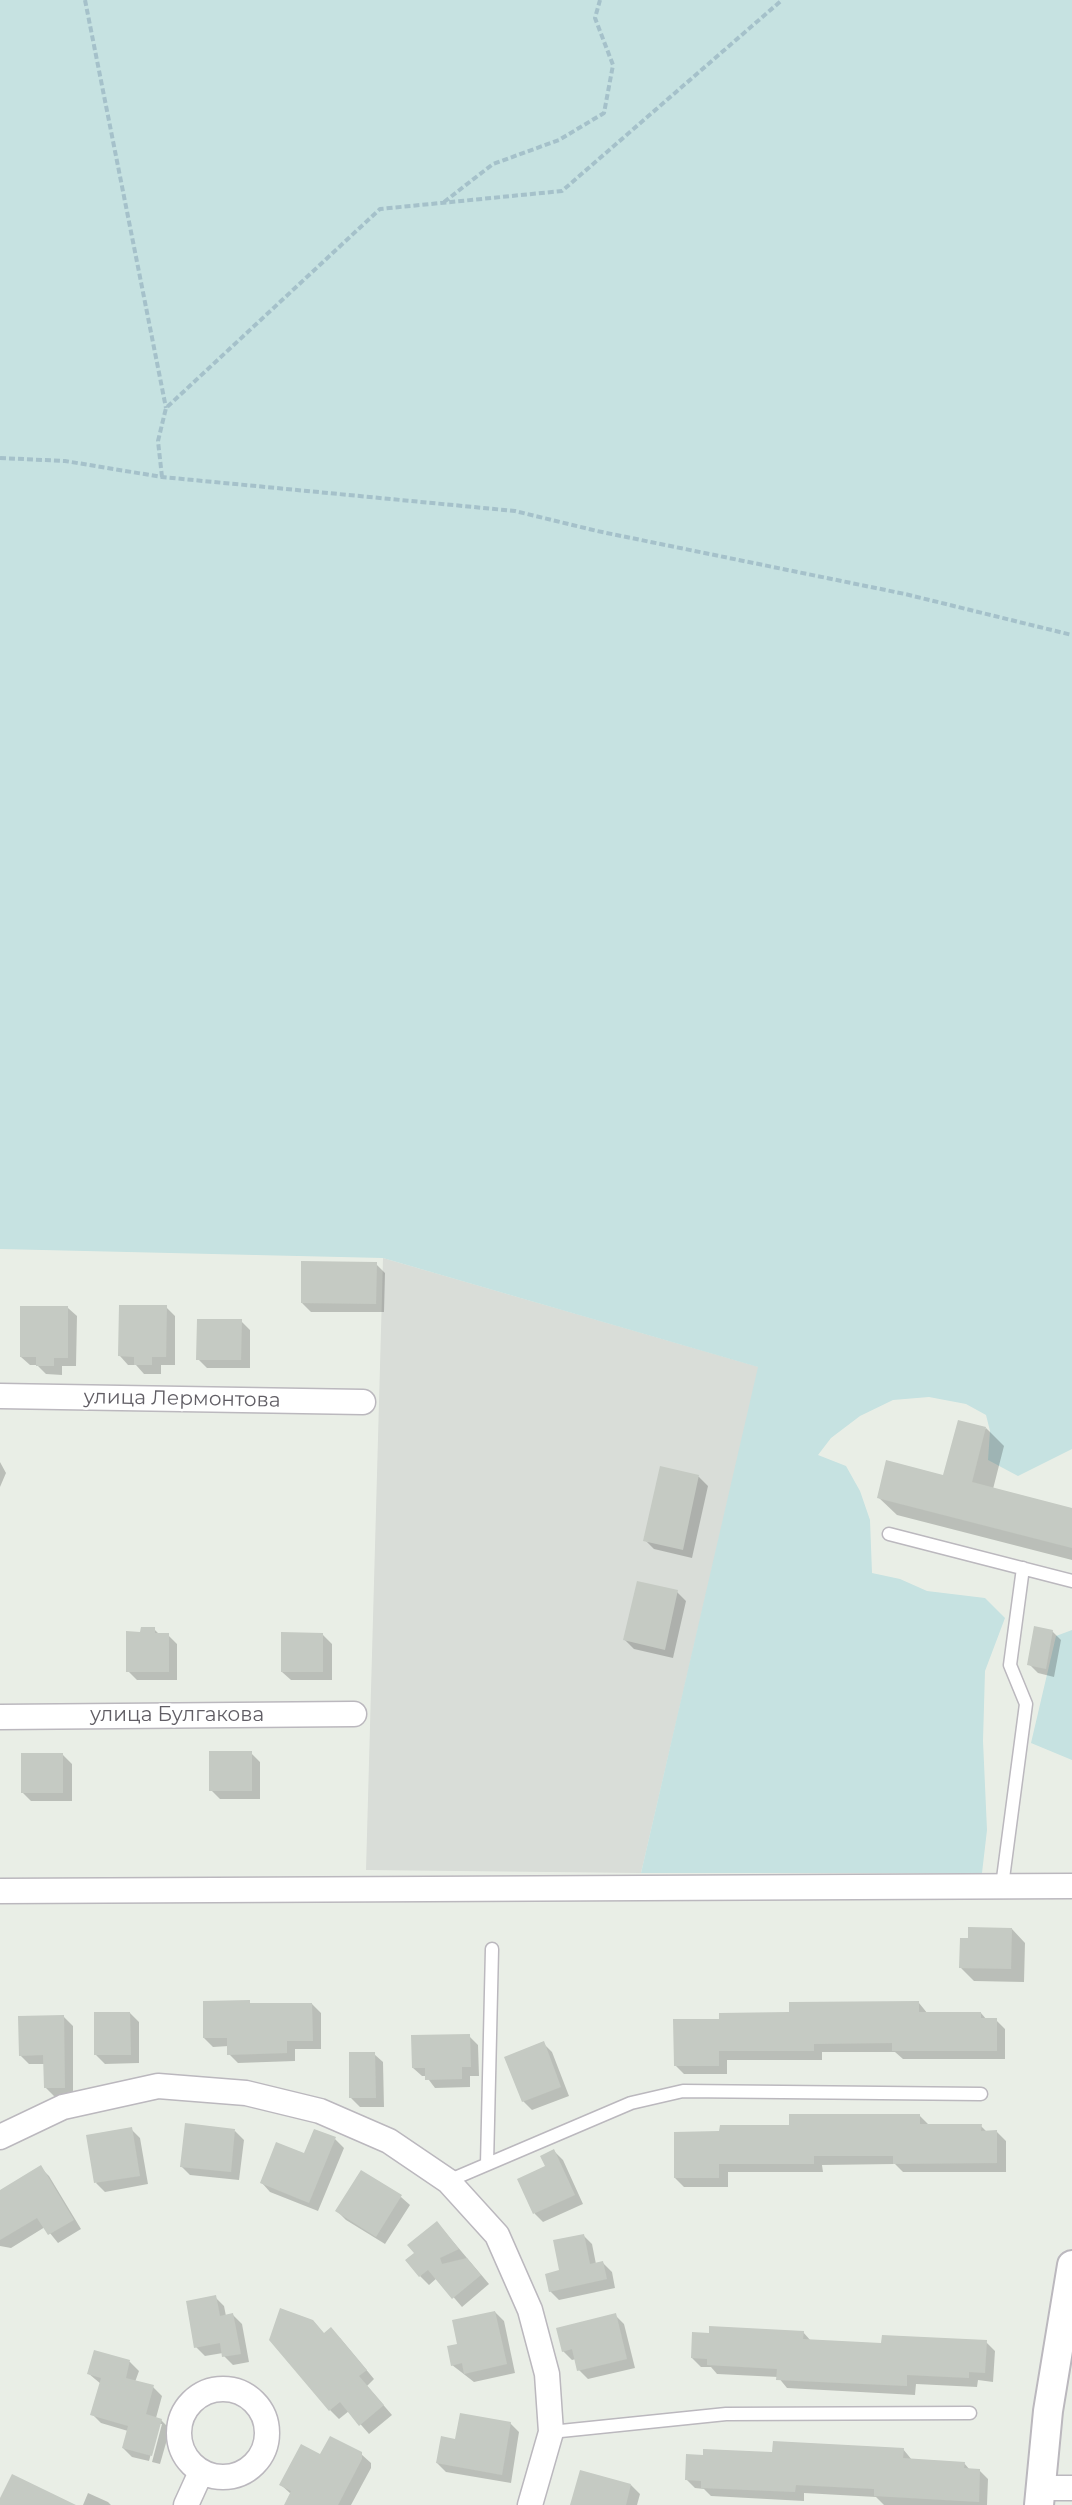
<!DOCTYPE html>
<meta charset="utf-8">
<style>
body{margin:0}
canvas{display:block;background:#e9eee6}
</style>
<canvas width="1072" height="2505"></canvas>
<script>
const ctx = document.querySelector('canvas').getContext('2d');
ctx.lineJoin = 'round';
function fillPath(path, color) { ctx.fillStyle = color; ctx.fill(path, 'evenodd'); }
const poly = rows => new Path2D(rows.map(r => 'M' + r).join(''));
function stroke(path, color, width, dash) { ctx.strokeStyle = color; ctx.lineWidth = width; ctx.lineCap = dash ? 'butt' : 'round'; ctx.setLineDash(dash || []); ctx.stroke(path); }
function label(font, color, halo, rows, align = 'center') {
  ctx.font = font + ' Montserrat,sans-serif'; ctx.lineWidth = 5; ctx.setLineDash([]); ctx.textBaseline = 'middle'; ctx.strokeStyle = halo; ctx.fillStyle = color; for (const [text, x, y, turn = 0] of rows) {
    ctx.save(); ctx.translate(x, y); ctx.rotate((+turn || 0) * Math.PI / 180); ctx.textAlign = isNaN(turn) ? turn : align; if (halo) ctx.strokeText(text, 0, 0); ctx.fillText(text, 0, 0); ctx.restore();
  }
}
const industrial = poly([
 [383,1258,759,1367,641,1873,366,1870]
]);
const green = poly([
 [0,0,1072,0,1072,1449,1018,1476,988,1460,990,1431,986,1415,966,1404,929,1397,893,1400,860,1416,831,1438,818,1455,846,1466,860,1491,870,1520,872,1573,900,1579,927,1591,985,1598,1005,1618,985,1671,983,1741,987,1830,982,1873,641,1873,758,1367,383,1258,0,1249],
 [1072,1630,1072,1760,1031,1743,1056,1636]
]);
const shadow = poly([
 [376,1264,385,1273,384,1312,311,1312,302,1303],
 [166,1307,175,1316,175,1365,161,1365,161,1374,144,1374,136,1365,128,1365,120,1356],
 [68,1308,77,1316,76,1366,62,1366,62,1375,46,1374,37,1365,30,1365,21,1357],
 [241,1321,250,1330,250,1368,207,1368,198,1359],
 [986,1428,1004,1446,993,1489,1072,1509,1072,1560,897,1515,878,1497,945,1476],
 [0,1462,6,1473,0,1487],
 [661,1468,699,1477,708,1486,692,1558,654,1549,645,1540],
 [677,1592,686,1601,673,1658,634,1649,625,1640],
 [154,1629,160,1635,168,1635,177,1644,177,1680,137,1680,128,1671,142,1633],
 [1052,1631,1061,1640,1054,1677,1038,1673,1029,1664],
 [323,1635,332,1644,332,1680,291,1680,282,1672],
 [251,1753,260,1762,260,1799,220,1799,211,1790],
 [63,1755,72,1764,72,1801,31,1801,22,1792],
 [1012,1929,1025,1943,1024,1982,974,1981,961,1968,969,1939],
 [249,2002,252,2005,312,2004,321,2013,321,2049,295,2049,295,2061,238,2063,229,2054,229,2046,213,2047,204,2038],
 [919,2003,928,2014,981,2013,987,2020,996,2020,1005,2029,1005,2059,903,2059,895,2052,822,2052,822,2060,727,2060,727,2074,684,2074,675,2065,721,2020],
 [130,2013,139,2022,139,2063,105,2064,96,2055],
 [64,2017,73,2026,73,2096,54,2096,45,2087,45,2064,29,2064,20,2055],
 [469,2036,478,2045,479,2076,470,2076,470,2087,435,2088,426,2076,422,2076,413,2068],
 [543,2043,552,2052,569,2096,532,2110,523,2101],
 [374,2054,383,2062,384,2107,360,2107,351,2098],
 [919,2115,928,2124,981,2126,987,2132,997,2132,1006,2141,1006,2172,903,2172,895,2164,822,2165,823,2172,728,2172,728,2187,684,2187,675,2178,721,2133],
 [131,2129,140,2138,148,2184,105,2192,96,2183],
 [235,2131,244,2140,239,2180,190,2175,181,2166],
 [335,2139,344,2148,318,2211,270,2192,262,2183],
 [554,2151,563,2160,583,2204,543,2222,535,2214,519,2180,547,2167],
 [40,2167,49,2176,81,2229,58,2243,45,2227,11,2248,0,2246,0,2192],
 [401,2197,410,2205,385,2244,346,2220,337,2211],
 [445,2232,489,2284,462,2307,437,2278,429,2285,420,2276],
 [583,2235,592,2244,596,2264,603,2263,612,2272,615,2288,559,2300,550,2291],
 [215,2297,224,2306,226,2316,233,2315,242,2324,249,2362,233,2365,224,2356,223,2353,205,2356,196,2347],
 [495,2312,504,2321,515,2373,474,2382,452,2365,459,2345],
 [615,2315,624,2324,635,2368,588,2379,579,2370,576,2359,572,2360,563,2351],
 [803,2332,811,2341,883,2344,986,2342,995,2351,993,2382,978,2380,977,2387,916,2384,915,2395,787,2388,778,2377,717,2374,711,2367,701,2367,692,2358],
 [325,2334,340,2338,374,2379,367,2386,392,2415,369,2434,349,2411,339,2419,330,2410],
 [95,2352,130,2362,139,2371,135,2382,153,2387,162,2396,156,2418,161,2420,170,2429,160,2464,152,2462,162,2424,159,2424,149,2461,132,2457,123,2448,128,2431,101,2423,92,2414,101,2384,89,2374],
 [510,2423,519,2432,511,2483,446,2472,437,2463,456,2440],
 [903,2449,912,2460,964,2463,970,2470,979,2470,988,2479,987,2505,884,2505,876,2497,804,2493,804,2501,711,2496,704,2489,695,2488,686,2479,774,2454],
 [361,2454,371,2463,371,2468,351,2505,285,2505,291,2494,281,2485,321,2457],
 [631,2485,640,2494,637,2505,571,2505],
 [88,2493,108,2502,111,2505,83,2505]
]);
const building = poly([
 [301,1261,377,1262,376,1304,301,1303],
 [119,1305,167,1305,166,1357,152,1357,152,1365,134,1365,134,1357,118,1356],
 [20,1306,68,1306,68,1358,54,1358,54,1366,36,1366,36,1357,20,1357],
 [197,1319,242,1319,241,1360,196,1360],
 [958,1420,986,1427,972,1482,1072,1508,1072,1548,877,1498,886,1460,943,1475],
 [660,1466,699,1475,683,1550,643,1541],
 [637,1581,678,1590,665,1650,623,1640],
 [1034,1626,1053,1630,1046,1669,1027,1665],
 [141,1627,155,1627,155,1633,169,1633,169,1672,126,1672,126,1631,140,1632],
 [281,1632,323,1633,323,1672,281,1672],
 [209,1751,252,1751,252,1791,209,1791],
 [21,1753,63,1753,63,1793,21,1793],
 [968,1927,1012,1928,1011,1969,959,1968,960,1938,968,1938],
 [250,2000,250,2003,312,2003,313,2041,287,2041,287,2053,227,2055,227,2038,203,2038,203,2001],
 [919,2001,919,2012,981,2012,981,2018,997,2018,997,2051,892,2051,892,2043,814,2044,814,2051,719,2051,719,2066,674,2066,673,2019,719,2019,719,2013,789,2012,789,2002],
 [94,2012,130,2012,131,2055,94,2055],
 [64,2015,65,2088,44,2088,43,2055,19,2056,18,2016],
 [470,2034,471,2067,462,2067,462,2079,425,2080,425,2068,412,2068,411,2035],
 [544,2041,561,2087,522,2102,504,2057],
 [349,2052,375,2052,376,2098,349,2098],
 [789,2114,920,2114,920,2124,982,2124,981,2131,997,2130,997,2163,893,2164,893,2156,814,2156,814,2164,719,2164,719,2178,674,2178,674,2132,719,2131,720,2125,789,2125],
 [185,2123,235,2129,231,2172,180,2167],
 [132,2127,140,2176,94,2183,86,2135],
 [314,2129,336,2137,309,2203,260,2183,276,2142,304,2153],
 [554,2149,575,2195,533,2214,517,2179,545,2166,540,2156],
 [41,2165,74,2220,48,2235,37,2218,0,2240,0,2190],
 [361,2170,402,2195,376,2237,335,2211],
 [437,2221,459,2249,440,2258,442,2264,467,2258,481,2275,452,2299,428,2270,419,2277,405,2260,414,2253,407,2245],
 [584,2234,590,2264,603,2261,607,2279,549,2292,545,2274,559,2270,553,2240],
 [216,2295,220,2316,233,2313,241,2354,222,2357,220,2343,194,2348,186,2301],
 [280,2308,313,2320,324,2333,331,2327,367,2370,359,2376,384,2405,359,2426,340,2402,329,2411,269,2340],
 [495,2311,507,2364,464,2374,462,2363,451,2366,447,2346,457,2344,452,2320],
 [616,2313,627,2359,577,2371,572,2349,562,2352,556,2328],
 [709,2326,804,2331,803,2339,881,2343,882,2335,987,2340,985,2373,969,2372,969,2378,907,2375,907,2386,776,2380,777,2369,707,2365,707,2359,691,2358,692,2332,709,2333],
 [94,2350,130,2360,126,2378,154,2385,146,2414,162,2419,152,2456,122,2448,128,2426,90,2415,101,2378,87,2374],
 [460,2413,511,2422,502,2475,436,2463,441,2436,455,2439],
 [330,2436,362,2452,362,2459,338,2505,284,2505,291,2491,279,2485,301,2444,320,2454],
 [773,2441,904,2448,903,2458,965,2462,964,2468,980,2469,979,2502,874,2496,874,2489,796,2485,795,2492,701,2488,701,2481,685,2480,686,2454,703,2455,703,2449,772,2452],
 [580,2470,631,2484,626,2505,570,2505],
 [12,2474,76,2505,0,2505,0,2498]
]);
const path = poly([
 [85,0,166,408],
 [444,202,493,164,559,140,604,113,613,65,595,18,600,0],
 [0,458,65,461,162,477,515,511,597,531,905,594,1072,635],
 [162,477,158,441,166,408,380,209,562,191,782,0]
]);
const service = poly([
 [889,1534,1072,1581],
 [1002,1886,1026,1704,1010,1665,1023,1568],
 [487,2164,492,1949],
 [448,2181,631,2103,683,2091,981,2094],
 [551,2432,726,2414,970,2413]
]);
const minor = poly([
 [0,1396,363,1402],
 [0,1717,354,1714],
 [0,1891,1072,1886],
 [0,2137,63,2107,158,2086,246,2093,320,2111,389,2141,448,2181,497,2235,530,2310,547,2374,551,2432,530,2505],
 '179 2433a44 44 0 1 1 88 0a44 44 0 1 1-88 0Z',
 [1040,2488,1072,2488],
 [186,2505,201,2472]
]);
const tertiary = poly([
 [1039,2505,1048,2411,1072,2265]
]);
const streetNames = [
 ["улица Лермонтова",182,1399,1],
 ["улица Булгакова",177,1715]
];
fillPath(industrial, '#d9ddd8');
fillPath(green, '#c6e2e1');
fillPath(shadow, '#0003');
fillPath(building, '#c5cac3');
stroke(service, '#bbb8be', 15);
stroke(minor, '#bbb8be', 27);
stroke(tertiary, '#bbb8be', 32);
stroke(path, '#a5c1ca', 4, [6, 3]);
stroke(service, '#fff', 12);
stroke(minor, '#fff', 24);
stroke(tertiary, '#fff', 28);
label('20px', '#615e65', '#fff', streetNames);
</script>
